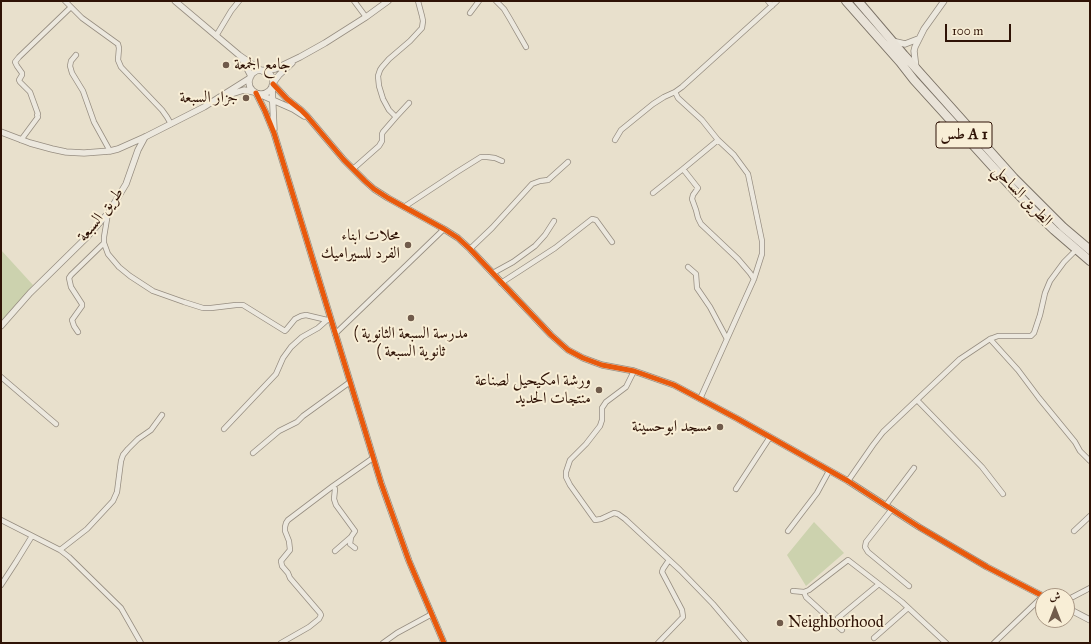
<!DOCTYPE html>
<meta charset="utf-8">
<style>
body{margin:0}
#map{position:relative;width:1091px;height:644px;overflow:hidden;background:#e8e0cc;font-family:"IM FELL Great Primer",Amiri,serif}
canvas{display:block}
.frame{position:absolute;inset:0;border:2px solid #2f1306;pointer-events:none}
.north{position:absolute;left:1035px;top:588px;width:40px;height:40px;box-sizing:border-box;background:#f8eed6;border:1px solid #a89683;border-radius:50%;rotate:0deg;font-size:11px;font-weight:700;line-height:16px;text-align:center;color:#2f1306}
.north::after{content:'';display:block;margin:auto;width:14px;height:18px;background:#705b4b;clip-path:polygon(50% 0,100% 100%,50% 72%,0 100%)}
.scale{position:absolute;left:945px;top:24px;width:66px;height:18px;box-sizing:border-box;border:2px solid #2f1306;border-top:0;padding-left:5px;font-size:12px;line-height:14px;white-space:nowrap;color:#2f1306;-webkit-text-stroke:3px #f8eed6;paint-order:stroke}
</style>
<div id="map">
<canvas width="1091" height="644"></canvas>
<div class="frame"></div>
<div class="north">ش</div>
<div class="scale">100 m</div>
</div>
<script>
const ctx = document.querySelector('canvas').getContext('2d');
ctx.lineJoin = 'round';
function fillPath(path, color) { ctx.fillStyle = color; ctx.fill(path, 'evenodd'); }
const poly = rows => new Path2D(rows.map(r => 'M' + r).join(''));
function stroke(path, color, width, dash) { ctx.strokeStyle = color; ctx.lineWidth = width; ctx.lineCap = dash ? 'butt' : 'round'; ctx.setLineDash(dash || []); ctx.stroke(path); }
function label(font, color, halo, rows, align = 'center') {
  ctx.font = font + ' "IM FELL Great Primer",Amiri,serif'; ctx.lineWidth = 4; ctx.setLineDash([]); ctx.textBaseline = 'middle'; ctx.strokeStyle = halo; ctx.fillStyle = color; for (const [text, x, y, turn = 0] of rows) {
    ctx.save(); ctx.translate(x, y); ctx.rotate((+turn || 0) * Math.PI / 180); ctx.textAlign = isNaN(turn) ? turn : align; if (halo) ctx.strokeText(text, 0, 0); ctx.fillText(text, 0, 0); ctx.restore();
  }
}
const green = poly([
 [1,250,33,285,1,325],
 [814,522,844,553,806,586,787,555]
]);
const minor = poly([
 [65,1,82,18,118,44,119,48,118,60,121,67,162,110,167,117,171,124],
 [354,1,366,17],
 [496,1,504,9,510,19,526,47],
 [768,1,772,6],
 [470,13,479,1],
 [216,36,231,11,239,1],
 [76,55,71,61,70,66,72,73,83,91,94,122,110,151],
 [675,92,678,98,702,120,718,140,734,155,748,174,762,241,762,254,754,279,700,399],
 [396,117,389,110,383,99,379,86,378,76,380,70,382,67,389,59,410,41,422,28,423,21,422,16,418,1],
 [21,140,38,117,37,115,38,114,30,92,20,82,19,80,22,75,22,73,17,66,15,62,19,57,71,7],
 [615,140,621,130,653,104,664,97,675,92,682,87,777,1],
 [718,140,683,169,698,188,693,195,692,199,696,210,698,218,701,224,738,259,750,273,754,279],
 [353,169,379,146,382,141,382,134,383,132,396,117,409,103],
 [653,193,683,169],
 [404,207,457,172,481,157,487,157,495,158,502,161],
 [108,213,104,237,104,243,108,254,119,267,130,276,153,291,184,302,203,308,211,308,236,305,243,305,285,331,286,330,295,319,301,316,306,315,327,320,331,320],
 [470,249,492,228,532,184,540,181,548,180,568,162],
 [688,267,696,274,697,288,710,307,727,339],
 [493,273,513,262,535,246,545,235,554,221],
 [501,283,555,248,592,219,596,220,612,242],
 [78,332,74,326,72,320,82,306,82,304,71,287,69,278,71,275,104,243],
 [335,334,444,229],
 [990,339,1018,370,1039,398,1075,442,1080,451,1090,461],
 [634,371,626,387,606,402,602,408,602,420,600,426,586,444,570,460,566,472,566,477,570,485,595,520,601,519,614,513,618,514,625,519,680,570,713,604,746,643],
 [1,377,56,424],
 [917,400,982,467,1003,494],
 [224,429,276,374,283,358,291,347,302,337,318,328,327,320],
 [253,453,279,431,297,422,303,416,350,382],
 [848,481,873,445,883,432,960,359,990,339,998,336,1031,336,1034,333,1040,315,1045,293,1050,281,1064,262,1077,249],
 [333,486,335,489,334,499,336,505,355,531,351,537,350,544,355,548],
 [736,489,770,437],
 [886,505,914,468],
 [892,509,866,542,865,547,868,552,909,586],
 [1,520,60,550,69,557,121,608,141,643],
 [788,531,817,493,829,471],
 [1074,531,1090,516],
 [60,550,87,529,113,501,117,492,121,461,123,455,128,449,138,439,151,430,162,415],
 [335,551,351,537],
 [1,585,16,562,32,536],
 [793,591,804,592,809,590,848,560,879,584],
 [804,592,806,597,842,630],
 [1067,600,1090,588],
 [838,618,879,584,902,602,946,643],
 [874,638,908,608],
 [281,643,309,627,319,619,321,615,320,613,290,578,288,573,282,566,281,561,290,550,289,541,285,531,285,527,286,523,288,520,333,486,373,458],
 [383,643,397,633,432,614],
 [658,643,683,617,682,610,662,572,663,569,669,560],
 [994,643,1043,596]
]);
const tertiary = poly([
 [175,1,239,55,262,71],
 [892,41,905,44,918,39],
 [242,59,251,76],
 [916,68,914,51,915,47,924,29,944,1],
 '249 82a12 12 0 1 1 24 0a12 12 0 1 1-24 0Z',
 [264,71,275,69,300,57,325,43,366,17,388,1],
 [273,83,279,75,292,63],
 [273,84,287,99,301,110,307,116,344,160,365,181,374,189,388,198,444,229,458,238,470,249,551,335,568,350,583,358,602,365,634,371,674,385,738,419,848,481,919,527,987,567,1043,596],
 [272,86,274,129],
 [256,93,265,111,274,133,381,483,409,561,444,643],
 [259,94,293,109,304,116],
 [228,95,244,90,254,92],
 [1,132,30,143,52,149,66,152,84,153,110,151,118,149,145,137,204,107,250,78],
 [1,326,30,293,87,237,109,212,126,184,138,150,145,137],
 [1067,608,1090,620]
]);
const trunk = poly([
 [846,1,900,62,914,80,1002,177,1031,208,1054,230,1090,261],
 [858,1,904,55,1014,178,1063,227,1090,250]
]);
const cycleway = poly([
 [273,84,287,99,301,110,307,116,344,160,365,181,374,189,388,198,444,229,458,238,470,249,551,335,568,350,583,358,602,365,634,371,674,385,738,419,848,481,919,527,987,567,1043,596],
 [256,93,265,111,274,133,381,483,409,561,444,643]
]);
const markers = [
 [226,65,4,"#705b4b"],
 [246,98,4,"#705b4b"],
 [408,245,4,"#705b4b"],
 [411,318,4,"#705b4b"],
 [599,390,4,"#705b4b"],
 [720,427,4,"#705b4b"],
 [780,623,4,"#705b4b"]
];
const shields = [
 [964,135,56]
];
const shieldNames = [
 ["طس A 1",964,135]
];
const poiNames = [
 ["جامع الجمعة",234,65,"left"],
 ["جزار السبعة",238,98],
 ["محلات ابناء",400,236],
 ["الفرد للسيراميك",400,254],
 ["( مدرسة السبعة الثانوية",411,334,"center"],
 ["( ثانوية السبعة",411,352,"center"],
 ["ورشة امكيحيل لصناعة",591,381],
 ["منتجات الحديد",591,399],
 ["مسجد ابوحسينة",712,427],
 ["Neighborhood",788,623,"left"]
];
const streetNames = [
 ["الطريق الساحلي",1022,196,46],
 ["طريق السبعة",101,215,-52]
];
fillPath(green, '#ccd2ae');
stroke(minor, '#968d80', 6);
stroke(tertiary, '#968d80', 7);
stroke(trunk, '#7b7266', 10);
stroke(minor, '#ece8de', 4.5);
stroke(tertiary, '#ece8de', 5.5);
stroke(trunk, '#e9e3d8', 8);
stroke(cycleway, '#e8590c', 5);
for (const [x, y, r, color] of markers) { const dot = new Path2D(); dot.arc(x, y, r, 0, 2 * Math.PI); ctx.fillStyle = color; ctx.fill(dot); stroke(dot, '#f8eed6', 1.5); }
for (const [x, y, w] of shields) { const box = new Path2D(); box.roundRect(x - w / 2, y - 13, w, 26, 3); ctx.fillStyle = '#f8eed6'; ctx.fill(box); stroke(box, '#2f1306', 1); }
label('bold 15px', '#2f1306', null, shieldNames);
label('16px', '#2f1306', '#f8eed6', poiNames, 'right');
label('16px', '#2f1306', '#f8eed6', streetNames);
</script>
